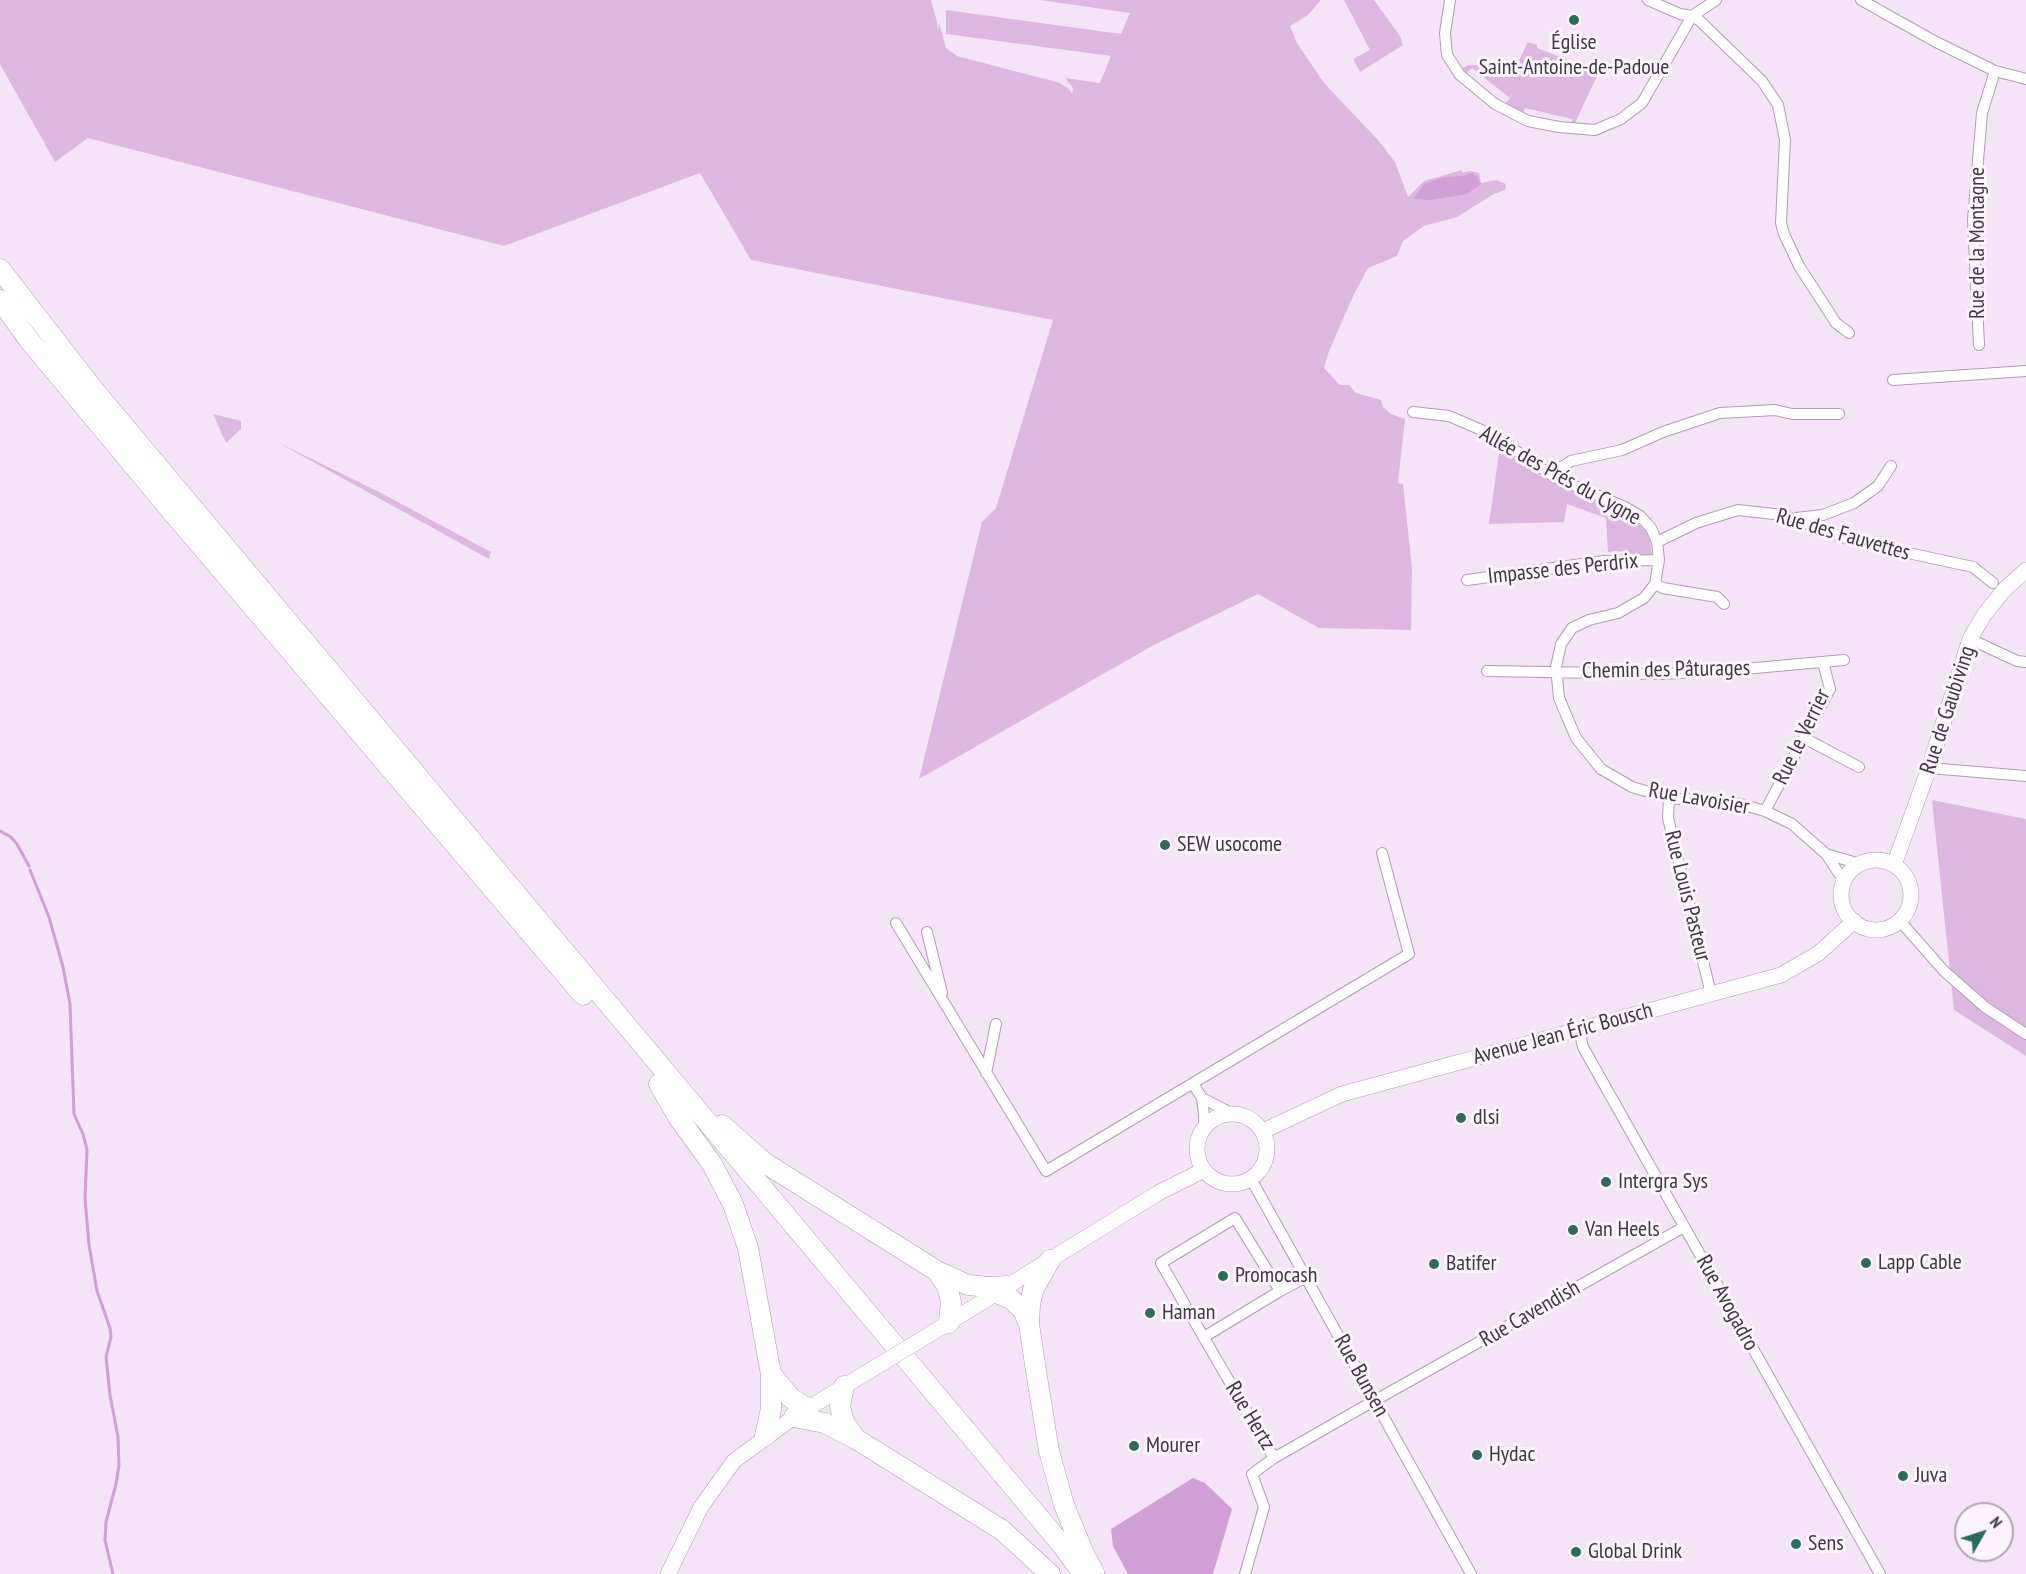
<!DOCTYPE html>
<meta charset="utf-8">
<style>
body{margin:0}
#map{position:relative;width:2026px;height:1574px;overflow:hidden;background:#f5e3f7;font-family:"PT Sans Narrow",sans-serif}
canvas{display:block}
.north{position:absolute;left:1954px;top:1502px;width:60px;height:60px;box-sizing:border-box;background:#fcf4fc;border:2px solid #b0a9b1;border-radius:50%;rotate:51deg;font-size:16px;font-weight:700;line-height:24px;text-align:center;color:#3f3840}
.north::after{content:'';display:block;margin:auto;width:21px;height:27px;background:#2c6c5a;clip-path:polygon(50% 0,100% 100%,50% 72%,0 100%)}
</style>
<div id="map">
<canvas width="2026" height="1574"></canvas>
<div class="north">N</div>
</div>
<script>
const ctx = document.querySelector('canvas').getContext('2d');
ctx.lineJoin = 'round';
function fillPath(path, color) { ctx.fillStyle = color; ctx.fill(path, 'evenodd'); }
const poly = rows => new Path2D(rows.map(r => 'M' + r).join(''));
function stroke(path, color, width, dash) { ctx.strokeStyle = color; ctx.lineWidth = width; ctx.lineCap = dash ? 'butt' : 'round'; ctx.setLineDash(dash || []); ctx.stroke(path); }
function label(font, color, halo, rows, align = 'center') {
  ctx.font = font + ' "PT Sans Narrow",sans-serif'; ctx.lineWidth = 6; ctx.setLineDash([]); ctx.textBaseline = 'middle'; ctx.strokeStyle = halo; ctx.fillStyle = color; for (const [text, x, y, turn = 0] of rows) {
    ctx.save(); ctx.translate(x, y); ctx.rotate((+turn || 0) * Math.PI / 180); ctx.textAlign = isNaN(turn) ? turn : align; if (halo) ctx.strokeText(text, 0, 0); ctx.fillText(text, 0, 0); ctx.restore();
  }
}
const green = poly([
 [0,0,931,0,937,22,938,32,939,22,946,48,957,56,1060,83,1069,89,1072,94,1073,88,1065,78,1100,83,1111,56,946,34,946,10,1121,34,1130,13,1040,0,1321,0,1308,15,1290,26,1297,43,1324,83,1378,140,1395,162,1408,197,1424,181,1462,170,1462,173,1470,171,1479,173,1481,183,1496,180,1506,184,1505,190,1494,194,1457,217,1424,226,1403,241,1397,256,1368,268,1354,294,1329,351,1324,368,1340,385,1349,385,1356,393,1381,400,1383,407,1391,414,1405,419,1398,483,1403,484,1412,568,1411,630,1319,628,1258,594,1152,646,919,779,982,522,996,508,1053,320,751,260,700,173,504,246,88,138,55,162,0,64],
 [1344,0,1374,0,1400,36,1403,45,1360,72,1353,59,1370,50],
 [1528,42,1537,45,1537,48,1599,72,1574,125,1572,125,1572,119,1525,108,1523,114,1504,105,1510,98,1472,68,1462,77,1457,71,1469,65,1496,66,1513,73],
 [213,414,241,421,241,429,226,443],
 [277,442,379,492,491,552,489,559],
 [1500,446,1540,476,1636,521,1645,530,1650,540,1652,555,1629,556,1628,551,1608,552,1606,518,1567,504,1564,522,1489,524],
 [1932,800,2026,819,2026,1056,1954,1010]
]);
const water = poly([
 [1472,173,1477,177,1481,184,1467,194,1430,200,1413,199,1424,184,1444,177,1464,176],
 [1193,1478,1205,1483,1232,1509,1213,1574,1128,1574,1113,1546,1111,1529]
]);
const stream = poly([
 [0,831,11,837,17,844,29,866],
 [30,870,49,917,63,967,70,1004,74,1114,83,1134,87,1150,85,1198,89,1245,97,1291,110,1328,111,1337,106,1357,110,1395,118,1437,119,1465,116,1484,106,1522,105,1540,113,1574]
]);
const street = poly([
 [1450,0,1445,33,1447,55,1460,75,1495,104,1528,121,1559,127,1595,130,1621,119,1642,103,1692,16],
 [1648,0,1680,14,1692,16,1716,0],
 [1861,0,1936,42,1995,71,2026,79],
 [1692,16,1700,21,1762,81,1778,105,1785,140,1781,223,1784,234,1799,266,1836,323,1849,333],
 [1979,345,1973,220,1982,113,1995,71],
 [1893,380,2026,371],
 [1413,412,1449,416,1493,435,1554,477,1625,507,1640,516,1651,528,1657,542,1659,560,1655,584,1644,598,1618,613,1589,620,1572,628,1561,644,1556,667,1559,698,1576,738,1601,769,1632,787,1669,798,1740,804,1765,811,1792,824,1826,854,1844,881],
 [1554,477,1559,469,1571,461,1622,450,1663,432,1720,413,1775,410,1792,414,1839,414],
 [1796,518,1823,515,1854,503,1878,486,1891,466],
 [1657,542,1696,523,1738,510,1783,515,1853,541,1973,567,1993,583],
 [1467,580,1604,561,1659,560],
 [1655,584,1663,588,1717,597,1724,604],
 [1970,639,2017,661,2026,662],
 [1487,671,1663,674,1733,670,1844,660],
 [1804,738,1859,767],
 [1929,768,2026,776],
 [1669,798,1668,818,1711,994],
 [1765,811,1830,689,1823,662],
 [1826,854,1860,864],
 [1900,921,1944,971,1985,1007,2026,1034],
 [896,923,1046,1171,1409,954,1382,853],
 [927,932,942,993],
 [1579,1029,1583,1047,1880,1574],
 [986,1073,996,1024],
 [1193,1084,1202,1098,1204,1115,1204,1129],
 [1202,1098,1233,1114],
 [1251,1179,1471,1574],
 [1280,1291,1306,1277],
 [1204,1337,1280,1291,1235,1218,1161,1263,1193,1319,1274,1458],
 [1245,1574,1264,1507,1252,1474,1274,1458,1349,1415,1684,1227]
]);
const secondary = poly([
 '1841 895a35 35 0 1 1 70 0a35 35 0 1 1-70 0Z',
 [1894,865,1929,768,1970,639,1984,615,2004,590,2026,570],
 '1197 1149a35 35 0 1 1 70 0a35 35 0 1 1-70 0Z',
 [1263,1131,1342,1094,1781,975,1819,953,1854,921],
 [927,1336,1158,1193,1204,1170],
 [668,1574,701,1507,734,1461,794,1417,866,1373]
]);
const highway = poly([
 [0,269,93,389,1062,1545,1083,1574],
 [0,300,29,340,173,513,583,995],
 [659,1084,678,1117,712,1164,733,1204,748,1248,771,1374,771,1409,765,1436],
 [722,1125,765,1163,937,1271,947,1286,951,1302,949,1323],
 [1050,1260,1033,1290,1030,1305,1029,1324,1036,1371,1049,1451,1064,1505,1084,1554,1094,1572],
 [937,1271,968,1285,989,1287,1007,1286],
 [997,1293,1011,1299,1023,1310,1029,1324],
 [771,1374,791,1398,808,1409],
 [844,1386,840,1406,844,1422,856,1439],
 [794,1417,825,1423,856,1439,1002,1530,1050,1574]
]);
const secondaryBridge = poly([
 [866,1373,927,1336]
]);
const markers = [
 [1574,20,6,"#2c6c5a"],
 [1165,845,6,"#2c6c5a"],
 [1461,1118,6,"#2c6c5a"],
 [1606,1182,6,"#2c6c5a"],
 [1573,1230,6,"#2c6c5a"],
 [1866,1263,6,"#2c6c5a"],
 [1434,1264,6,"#2c6c5a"],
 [1223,1276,6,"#2c6c5a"],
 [1150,1313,6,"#2c6c5a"],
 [1134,1446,6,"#2c6c5a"],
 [1477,1455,6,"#2c6c5a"],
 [1903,1476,6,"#2c6c5a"],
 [1796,1544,6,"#2c6c5a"],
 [1576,1552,6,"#2c6c5a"]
];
const poiNames = [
 ["Église",1574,43,"center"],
 ["Saint-Antoine-de-Padoue",1574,68,"center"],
 ["SEW usocome",1177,845],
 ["dlsi",1473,1118],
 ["Intergra Sys",1618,1182],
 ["Van Heels",1585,1230],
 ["Lapp Cable",1878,1263],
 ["Batifer",1446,1264],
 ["Promocash",1235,1276],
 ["Haman",1162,1313],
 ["Mourer",1146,1446],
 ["Hydac",1489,1455],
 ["Juva",1915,1476],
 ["Sens",1808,1544],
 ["Global Drink",1588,1552]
];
const streetNames = [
 ["Rue de la Montagne",1978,243,-90],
 ["Allée des Prés du Cygne",1560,476,29],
 ["Rue des Fauvettes",1843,535,16],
 ["Impasse des Perdrix",1563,569,-6],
 ["Chemin des Pâturages",1666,670,-1],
 ["Rue de Gaubiving",1948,710,-72],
 ["Rue le Verrier",1802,737,-64],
 ["Rue Lavoisier",1699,799,10],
 ["Rue Louis Pasteur",1687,896,76],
 ["Avenue Jean Éric Bousch",1563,1034,-15],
 ["Rue Avogadro",1727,1303,61],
 ["Rue Cavendish",1530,1314,-30],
 ["Rue Bunsen",1361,1376,61],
 ["Rue Hertz",1250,1416,59]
];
fillPath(green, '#dcb8e1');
fillPath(water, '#d09fd6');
stroke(stream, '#d09fd6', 3);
stroke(street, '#af9eb1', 12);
stroke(secondary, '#af9eb1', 16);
stroke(highway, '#af9eb1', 21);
stroke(street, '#fff', 10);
stroke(secondary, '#fff', 15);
stroke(highway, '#fff', 20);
stroke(secondaryBridge, '#af9eb1', 16, []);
stroke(secondaryBridge, '#fff', 15);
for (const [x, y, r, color] of markers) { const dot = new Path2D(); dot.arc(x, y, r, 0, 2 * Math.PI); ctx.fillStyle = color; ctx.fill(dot); stroke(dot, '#fcf4fc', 2); }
label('22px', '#3f3840', '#fcf4fc', poiNames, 'left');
label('22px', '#3f3840', '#fcf4fc', streetNames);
</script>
